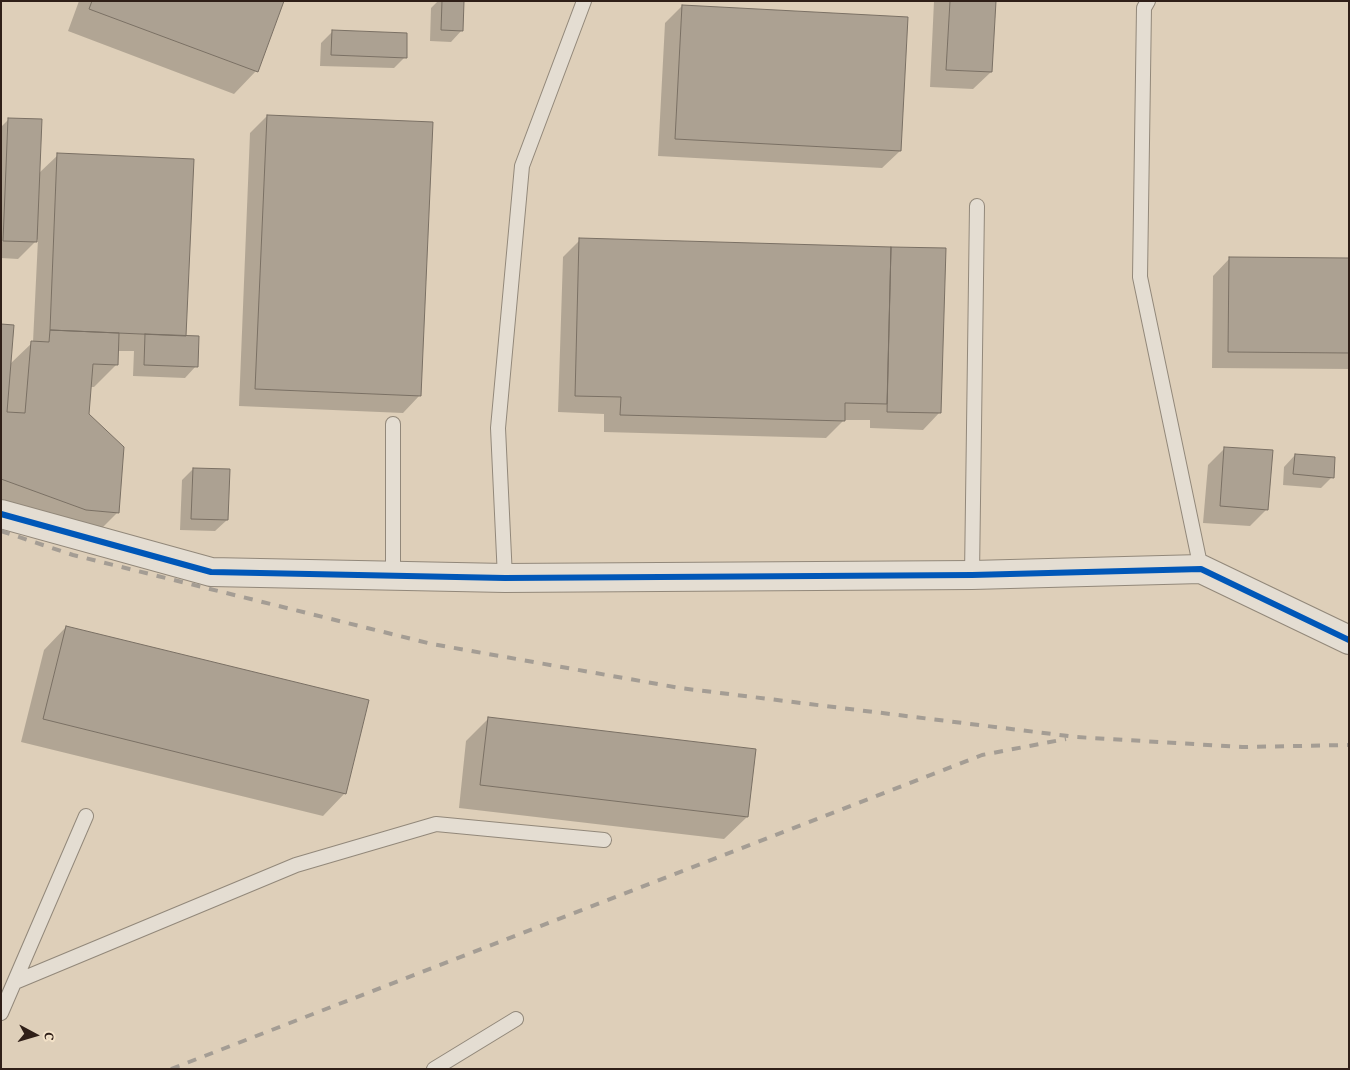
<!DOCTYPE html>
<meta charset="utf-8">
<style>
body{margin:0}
#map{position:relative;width:1350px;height:1070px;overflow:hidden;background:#decfb9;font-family:"Gentium Book Plus",serif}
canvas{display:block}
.frame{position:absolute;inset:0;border:2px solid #2f1f18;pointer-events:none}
.north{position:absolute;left:10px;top:1010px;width:50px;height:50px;-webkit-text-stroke:4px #f3e2c8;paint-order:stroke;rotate:96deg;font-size:14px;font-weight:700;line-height:20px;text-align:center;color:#2f1f18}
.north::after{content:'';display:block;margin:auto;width:18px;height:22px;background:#2f1f18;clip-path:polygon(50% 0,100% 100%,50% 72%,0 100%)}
</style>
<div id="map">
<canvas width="1350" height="1070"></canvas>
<div class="frame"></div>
<div class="north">С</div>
</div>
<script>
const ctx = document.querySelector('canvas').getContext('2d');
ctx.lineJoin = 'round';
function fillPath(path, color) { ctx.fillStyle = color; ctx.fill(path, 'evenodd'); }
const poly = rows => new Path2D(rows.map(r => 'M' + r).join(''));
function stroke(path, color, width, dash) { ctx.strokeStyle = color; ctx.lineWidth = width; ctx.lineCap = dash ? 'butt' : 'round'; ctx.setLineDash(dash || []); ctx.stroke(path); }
const shadow = poly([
 [79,1,283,1,256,71,234,94,68,31],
 [438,1,463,1,462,30,451,42,430,41,431,8],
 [934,1,994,1,991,72,973,89,930,87],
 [682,6,900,151,882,168,658,156,665,23],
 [333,31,405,57,394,68,320,66,321,43],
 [267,116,420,395,403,413,239,406,250,133],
 [9,119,38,174,58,155,185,337,196,366,185,378,133,376,134,351,117,351,117,364,94,387,90,387,88,414,118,512,95,535,1,509,1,325,10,364,33,342,38,239,18,259,1,258,1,127],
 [580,240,945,250,940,412,923,430,870,428,870,420,844,420,826,438,604,432,604,414,558,412,563,257],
 [1230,258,1349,259,1349,369,1212,368,1213,276],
 [1225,448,1267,509,1250,526,1203,523,1208,465],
 [1295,455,1332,477,1321,488,1283,485,1284,467],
 [193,469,227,520,215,531,180,530,182,480],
 [66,627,345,793,323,816,21,742,44,650],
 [489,718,747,817,724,839,459,808,466,741]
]);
const building = poly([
 [92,1,284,1,258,72,89,9,92,1],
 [442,1,464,1,463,31,441,30,442,1],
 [950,1,996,1,992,72,946,70,950,1],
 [682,5,908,17,901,151,675,139,682,5],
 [332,30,407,33,407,58,331,55,332,30],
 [267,115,433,122,421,396,255,389,267,115],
 [8,118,42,119,37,242,3,241,8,118],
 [57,153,194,159,186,336,50,330,57,153],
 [579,238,891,247,887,404,845,403,845,421,620,415,621,397,575,396,579,238],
 [891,247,946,248,941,413,887,412,891,247],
 [1229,257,1349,258,1349,353,1228,352,1229,257],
 [1,324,14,325,7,412,25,413,31,341,49,342,50,330,119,333,118,365,93,364,89,414,124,447,119,513,86,510,1,479,1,324],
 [145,334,199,336,198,367,144,365,145,334],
 [1224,447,1273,450,1268,510,1220,506,1224,447],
 [1295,454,1335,457,1334,478,1293,474,1295,454],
 [193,468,230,469,228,520,191,519,193,468],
 [66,626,369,700,346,794,43,719,66,626],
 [488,717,756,749,748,817,480,785,488,717]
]);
const service = poly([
 [1148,1,1144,8,1140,277,1201,569],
 [972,575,977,206],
 [393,576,393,424],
 [505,578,498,428,522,166,584,1],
 [15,982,296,865,436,824,604,840],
 [1,1013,86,816],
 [434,1069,516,1019]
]);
const minor = poly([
 [1,514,211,572,505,578,972,575,1201,569,1349,640]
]);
const rail = poly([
 [1,531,73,555,432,644,680,688,1076,737,1242,747,1349,745],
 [171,1069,982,755,1066,739]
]);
const cycleway = poly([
 [1,514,211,572,505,578,972,575,1201,569,1349,640]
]);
fillPath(shadow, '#0003');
fillPath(building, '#aca192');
stroke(building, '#7a7064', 1);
stroke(service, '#92887a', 16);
stroke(minor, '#92887a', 30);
stroke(service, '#e4ddd2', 14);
stroke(minor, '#e4ddd2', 28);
stroke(rail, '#a49d94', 4, [9, 9]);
stroke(cycleway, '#0057b8', 6);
</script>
